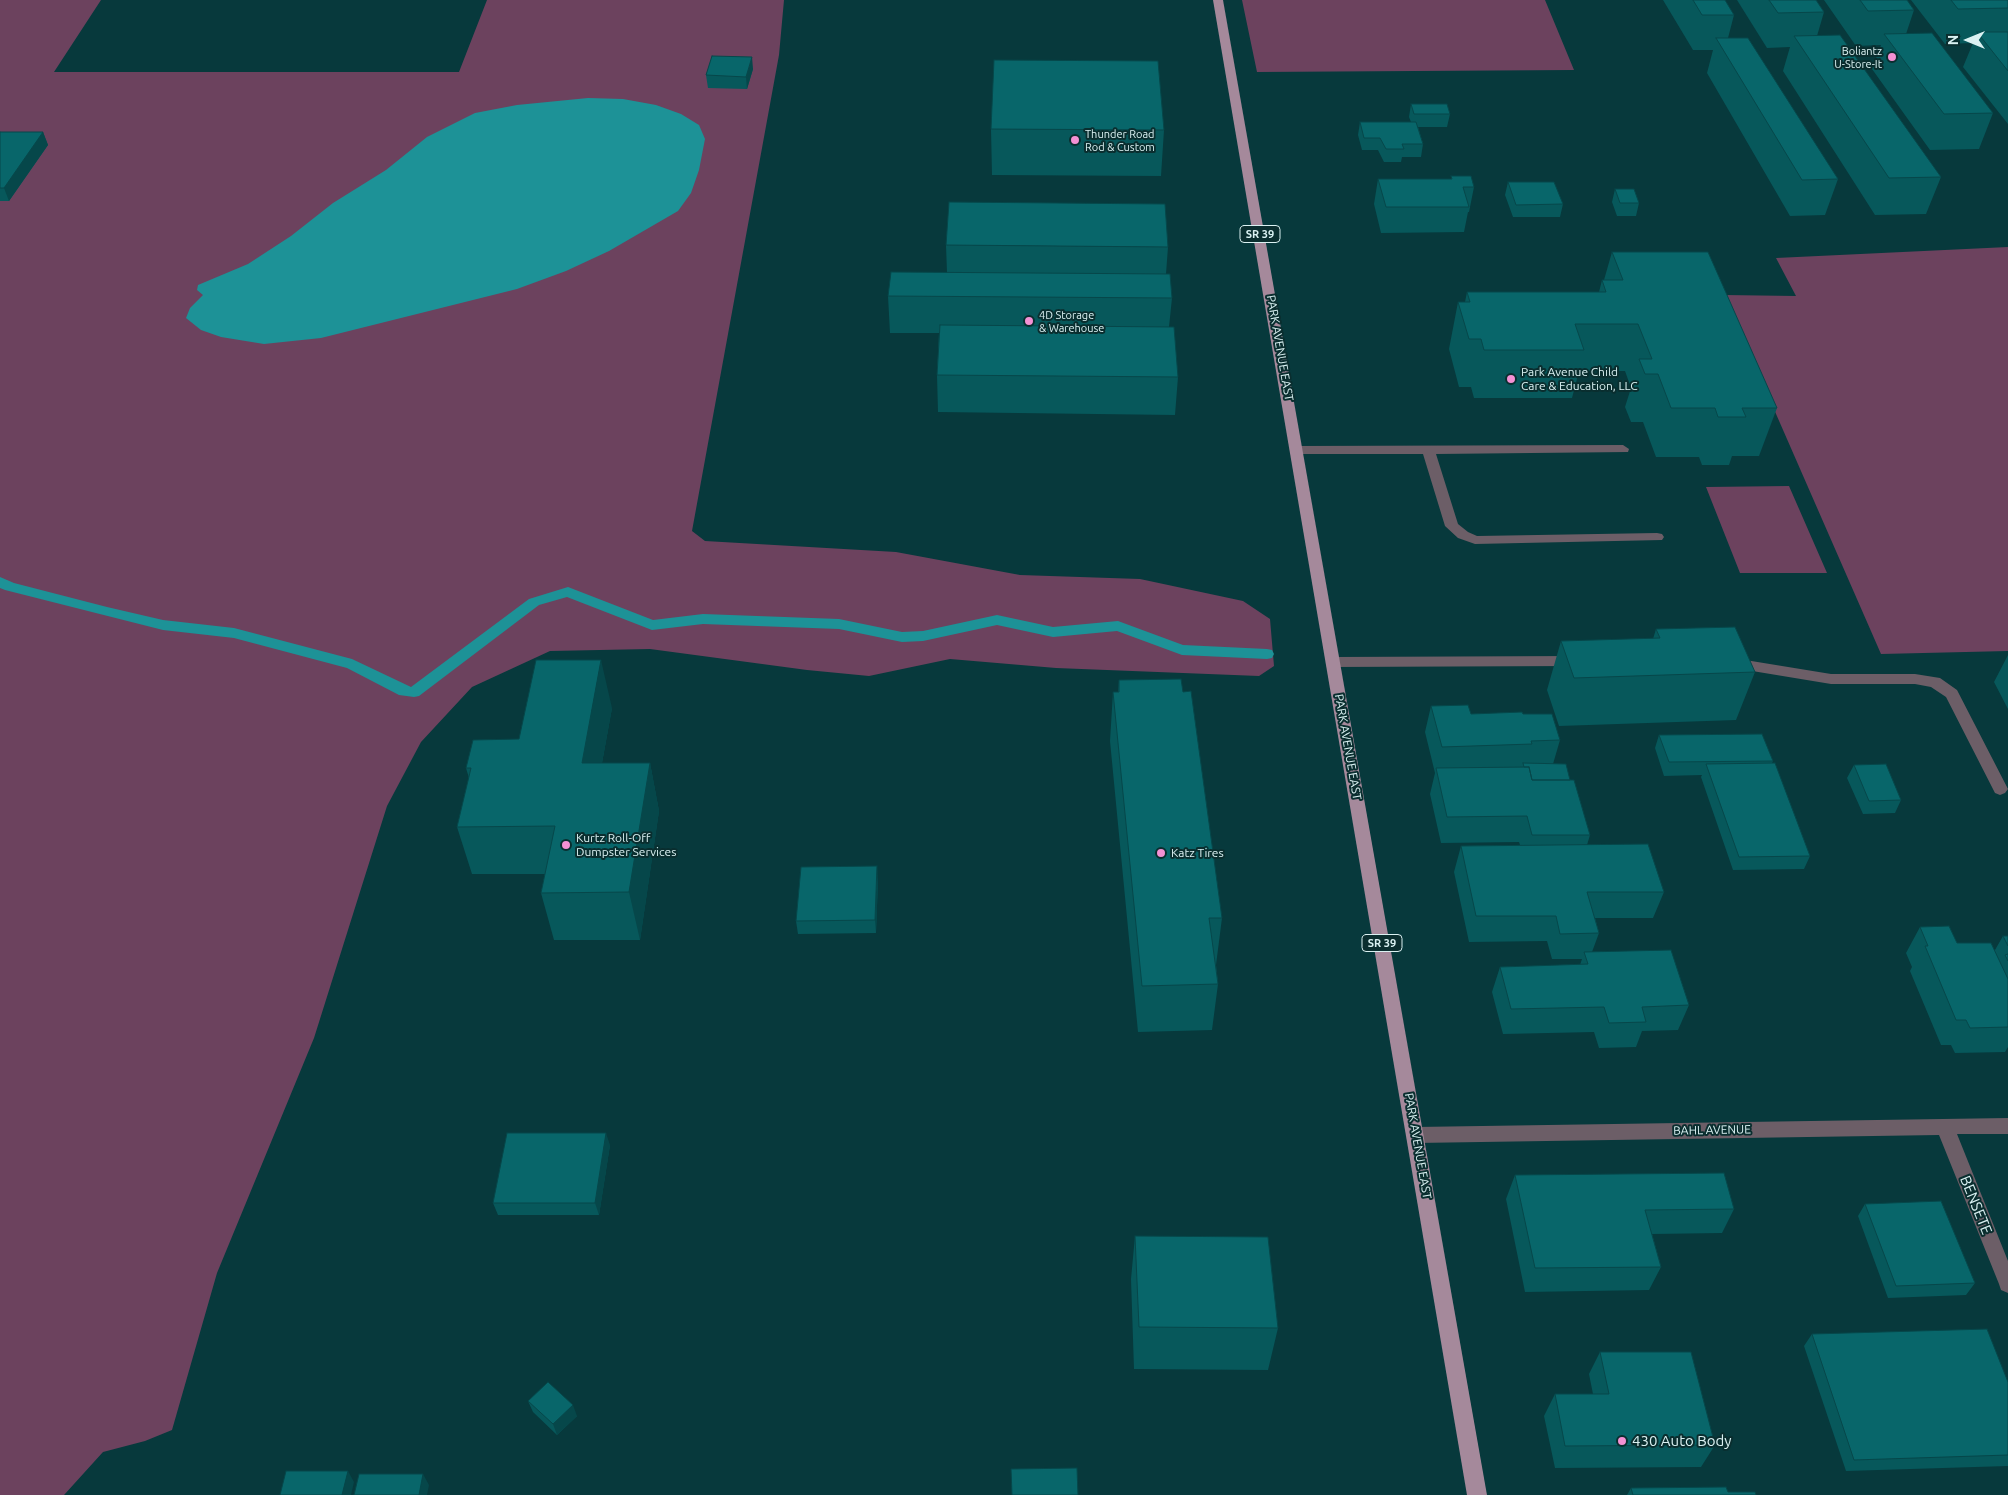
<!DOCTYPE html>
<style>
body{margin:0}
#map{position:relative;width:2008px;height:1495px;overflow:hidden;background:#07393c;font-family:Ubuntu,sans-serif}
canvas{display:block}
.north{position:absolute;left:1943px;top:15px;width:50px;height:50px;-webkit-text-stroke:4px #0a2e2f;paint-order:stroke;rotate:270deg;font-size:14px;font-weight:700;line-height:20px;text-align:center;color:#daf1f2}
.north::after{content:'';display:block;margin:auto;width:18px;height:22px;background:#daf1f2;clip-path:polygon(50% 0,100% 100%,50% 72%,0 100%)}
</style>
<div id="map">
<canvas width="2008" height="1495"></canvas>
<div class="north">N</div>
</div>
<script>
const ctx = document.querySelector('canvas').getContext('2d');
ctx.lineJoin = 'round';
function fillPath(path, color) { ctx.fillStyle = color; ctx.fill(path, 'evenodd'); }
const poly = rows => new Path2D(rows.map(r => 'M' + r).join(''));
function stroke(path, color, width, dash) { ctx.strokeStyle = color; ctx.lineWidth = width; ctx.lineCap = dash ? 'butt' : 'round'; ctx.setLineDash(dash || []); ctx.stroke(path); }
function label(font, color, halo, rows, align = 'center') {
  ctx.font = font + ' Ubuntu,sans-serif'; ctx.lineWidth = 4; ctx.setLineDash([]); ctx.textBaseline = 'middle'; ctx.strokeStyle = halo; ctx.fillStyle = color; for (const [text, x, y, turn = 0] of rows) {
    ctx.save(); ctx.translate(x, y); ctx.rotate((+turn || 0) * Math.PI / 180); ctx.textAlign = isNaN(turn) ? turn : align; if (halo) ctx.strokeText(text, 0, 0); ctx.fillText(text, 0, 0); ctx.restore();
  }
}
const green = poly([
 [0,0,101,0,54,72,459,72,487,0,784,0,779,55,692,531,705,541,896,552,1020,575,1140,579,1243,601,1270,619,1274,666,1259,676,1056,668,950,659,869,676,807,670,650,649,550,651,472,687,421,742,387,806,314,1038,217,1273,172,1430,145,1441,103,1452,64,1495,0,1495],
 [1242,0,1545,0,1574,70,1257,72],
 [2008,247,2008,651,1881,654,1724,295,1796,296,1776,258],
 [1789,486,1827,573,1740,573,1706,487]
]);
const water = poly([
 [588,98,623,99,656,105,681,114,699,125,705,139,699,170,691,193,678,211,609,251,566,271,517,289,321,338,264,344,221,337,201,330,186,318,190,308,203,295,197,290,198,285,248,264,291,236,333,203,386,170,427,137,475,113,517,105]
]);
const stream = poly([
 [0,577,14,583,107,607,163,620,234,628,352,659,411,687,529,599,568,587,653,620,703,614,839,619,902,632,923,631,997,615,1053,627,1118,621,1183,645,1267,649,1272,650,1274,654,1272,658,1267,659,1182,655,1117,631,1053,637,997,625,923,641,902,642,839,629,703,624,652,630,567,597,539,605,419,696,414,697,399,695,347,668,234,638,163,630,5,590,0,588,0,577]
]);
const lane = poly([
 [1623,445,1629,449,1628,452,1436,454,1458,524,1468,532,1477,536,1657,533,1662,534,1664,537,1662,540,1475,544,1458,538,1445,526,1423,454,1296,454,1290,450,1296,446,1623,445],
 [1575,656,1580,657,1582,661,1580,665,1575,666,1333,667,1328,666,1326,662,1328,658,1333,657,1575,656],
 [1733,658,1831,674,1915,674,1940,678,1957,690,2008,789,2005,793,2000,795,1995,793,1946,697,1931,687,1915,684,1831,684,1728,667,1726,663,1728,659,1733,658]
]);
const street = poly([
 [2008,1118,2008,1134,1957,1134,2008,1261,2008,1293,2001,1290,1999,1284,1939,1135,1416,1143,1410,1140,1407,1135,1410,1130,1416,1127,2008,1118]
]);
const primary = poly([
 [1213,0,1223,0,1487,1495,1467,1495,1213,0]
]);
const wall = poly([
 [1663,0,1725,0,1734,15,1728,38,1838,179,1825,215,1790,216,1707,73,1713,50,1693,50],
 [1737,0,1816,0,1824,12,1817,36,1941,177,1926,214,1875,215,1783,71,1790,47,1767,48],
 [1824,0,1907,0,1914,10,1906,34,1993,113,1979,149,1930,150,1872,69,1881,45,1856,46],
 [1911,0,2008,0,2008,124,1963,67,1973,43,1945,44],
 [753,69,747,89,708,88,706,75],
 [1411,104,1450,114,1447,127,1418,127,1423,144,1421,157,1402,157,1401,162,1384,162,1378,150,1362,150,1358,135,1360,122,1411,122,1409,117],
 [991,129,1164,130,1161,176,992,175],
 [0,132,43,132,48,145,9,201,0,201],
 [1451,176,1474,187,1469,212,1468,212,1464,232,1381,233,1374,204,1378,179,1451,179],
 [1508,182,1563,204,1560,217,1513,217,1505,195],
 [1615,189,1639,203,1636,216,1617,216,1612,202],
 [946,245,1168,247,1166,274,1172,298,1169,327,1178,377,1175,415,938,412,937,375,939,333,890,333,888,296,947,273],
 [1612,252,1777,408,1759,456,1732,456,1729,465,1702,465,1699,457,1656,457,1643,422,1631,422,1625,407,1631,388,1625,371,1579,371,1572,398,1474,398,1471,387,1459,387,1449,349,1458,302,1465,302,1467,292,1599,292,1602,280,1604,280],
 [1656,629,1755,672,1736,720,1559,726,1547,690,1561,641,1653,639],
 [2008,655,2008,709,1994,682],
 [1119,680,1222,918,1216,965,1218,984,1212,1030,1138,1032,1110,741,1113,692,1118,692],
 [1431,706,1471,714,1523,714,1560,740,1553,764,1570,780,1590,835,1587,845,1664,892,1653,918,1595,918,1599,933,1592,952,1689,1005,1678,1030,1642,1031,1636,1047,1599,1048,1594,1032,1503,1034,1492,992,1500,967,1580,965,1582,959,1552,959,1547,941,1469,942,1454,872,1461,846,1520,845,1519,842,1441,843,1430,794,1435,773,1425,732],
 [612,708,602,763,650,763,659,811,640,940,554,940,541,893,545,874,472,874,457,827,469,778,466,768],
 [1659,735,1773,761,1772,763,1810,856,1804,869,1733,870,1701,777,1702,775,1664,776,1655,748],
 [1854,765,1901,800,1895,813,1863,814,1847,778],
 [878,880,876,933,798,934,796,921],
 [1920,927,1957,943,1995,950,2003,936,2008,936,2008,1047,2005,1052,1955,1053,1951,1045,1941,1045,1910,971,1912,967,1906,953],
 [610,1145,599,1215,498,1215,493,1203],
 [1515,1175,1734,1209,1722,1233,1652,1234,1661,1267,1649,1290,1525,1292,1506,1199],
 [1865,1204,1975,1283,1966,1295,1888,1298,1858,1216],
 [1135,1236,1278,1328,1268,1370,1134,1369,1131,1279],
 [1812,1334,2008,1382,2008,1466,1846,1471,1804,1346],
 [1600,1352,1715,1445,1701,1467,1555,1468,1544,1416,1555,1394,1593,1394,1589,1374],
 [528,1401,577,1416,557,1435,533,1412],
 [1631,1488,1728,1492,1756,1495,1627,1495]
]);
const shadedWall = poly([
 [752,57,753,69,747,89,746,77],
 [43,132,48,145,9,201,4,188],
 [601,660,612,708,593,812,582,763],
 [650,763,659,811,640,940,629,892],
 [877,866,878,880,876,933,875,920],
 [606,1133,610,1145,599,1215,595,1203],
 [573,1405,577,1416,557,1435,553,1424],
 [348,1471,354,1482,351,1495,342,1495],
 [423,1474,429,1485,427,1495,419,1495]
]);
const building = poly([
 [1693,0,1725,0,1734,15,1702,15,1693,0],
 [1769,0,1816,0,1824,12,1778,13,1769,0],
 [1860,0,1907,0,1914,10,1868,11,1860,0],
 [1951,0,2008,0,2008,8,1958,9,1951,0],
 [1977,32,2008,32,2008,71,1977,32],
 [1932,33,1993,113,1944,114,1884,34,1932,33],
 [1840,35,1941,177,1889,178,1794,36,1840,35],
 [1716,38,1748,38,1838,179,1802,180,1716,38],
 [712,56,752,57,746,77,706,75,712,56],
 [994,60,1158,61,1164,130,991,129,994,60],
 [1411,104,1447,104,1450,114,1414,114,1411,104],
 [1360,122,1416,122,1423,144,1402,144,1404,149,1386,149,1380,138,1364,138,1360,122],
 [0,132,43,132,4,188,0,188,0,132],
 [1451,176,1471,176,1474,187,1463,187,1469,207,1386,207,1378,179,1452,179,1451,176],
 [1508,182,1554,182,1563,204,1516,205,1508,182],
 [1615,189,1634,189,1639,203,1620,203,1615,189],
 [949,202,1165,204,1168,247,946,245,949,202],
 [1612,252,1708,252,1777,408,1742,408,1746,417,1718,417,1715,408,1671,408,1658,374,1645,374,1639,359,1652,359,1638,324,1575,324,1584,350,1484,350,1481,339,1469,339,1458,302,1470,302,1467,292,1606,292,1602,280,1623,280,1612,252],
 [891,272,1170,274,1172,298,888,296,891,272],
 [940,325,1174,327,1178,377,937,375,940,325],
 [1735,627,1755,672,1574,678,1561,641,1660,638,1656,629,1735,627],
 [536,660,601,660,582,763,650,763,629,892,541,893,555,826,457,827,471,768,466,768,473,740,519,739,536,660],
 [1181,679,1183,692,1191,691,1222,918,1209,918,1218,984,1142,986,1113,692,1119,692,1119,680,1181,679],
 [1468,705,1471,714,1522,712,1523,714,1552,714,1560,740,1531,741,1532,744,1442,747,1431,706,1468,705],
 [1762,734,1773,761,1669,762,1659,735,1762,734],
 [1523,763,1566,764,1570,780,1532,780,1529,767,1524,767,1523,763],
 [1775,763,1810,856,1739,857,1706,764,1775,763],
 [1886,764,1901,800,1869,801,1854,765,1886,764],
 [1529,767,1532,780,1574,780,1590,835,1532,835,1527,816,1447,817,1436,768,1529,767],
 [1648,844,1664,892,1587,892,1599,933,1560,934,1556,916,1476,916,1461,846,1648,844],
 [877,866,875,920,796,921,801,867,877,866],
 [1949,926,1957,943,1991,943,2008,979,2008,1027,1970,1028,1966,1020,1956,1020,1925,946,1928,946,1920,927,1949,926],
 [2003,936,2008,936,2008,946,2003,936],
 [1671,950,1689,1005,1642,1007,1646,1022,1609,1023,1604,1007,1511,1009,1500,967,1588,964,1584,952,1671,950],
 [2008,954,2008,961,2005,955,2008,954],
 [507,1133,606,1133,595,1203,493,1203,507,1133],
 [1724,1173,1734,1209,1645,1210,1661,1267,1535,1268,1515,1175,1724,1173],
 [1941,1201,1975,1283,1896,1286,1865,1204,1941,1201],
 [1135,1236,1268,1237,1278,1328,1139,1327,1135,1236],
 [1987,1329,2008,1382,2008,1455,1854,1460,1812,1334,1987,1329],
 [1600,1352,1691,1352,1715,1445,1565,1446,1555,1394,1609,1394,1600,1352],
 [548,1382,573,1405,553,1424,528,1401,548,1382],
 [1077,1468,1078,1495,1012,1495,1011,1469,1077,1468],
 [286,1471,348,1471,342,1495,280,1495,286,1471],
 [359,1474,423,1474,419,1495,354,1495,359,1474],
 [1726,1487,1728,1492,1755,1492,1756,1495,1633,1495,1631,1488,1726,1487]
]);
const markers = [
 [1892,57,5,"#f491d4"],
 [1075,140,5,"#f491d4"],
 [1029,321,5,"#f491d4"],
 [1511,379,5,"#f491d4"],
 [566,845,5,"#f491d4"],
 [1161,853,5,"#f491d4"],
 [1622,1441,5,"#f491d4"]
];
const farPoinames = [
 ["Boliantz",1882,51,"right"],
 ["U-Store-It",1882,64,"right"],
 ["Thunder Road",1085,134],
 ["Rod & Custom",1085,147],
 ["4D Storage",1039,315],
 ["& Warehouse",1039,328]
];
const shields = [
 [1260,234,40],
 [1382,943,40]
];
const shieldNames = [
 ["SR 39",1260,234],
 ["SR 39",1382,943]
];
const streetNames = [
 ["PARK AVENUE EAST",1280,348,80],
 ["PARK AVENUE EAST",1348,747,80],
 ["BAHL AVENUE",1712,1130,-1],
 ["PARK AVENUE EAST",1418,1146,80]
];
const poiNames = [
 ["Park Avenue Child",1521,372],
 ["Care & Education, LLC",1521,386],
 ["Kurtz Roll-Off",576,838],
 ["Dumpster Services",576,852],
 ["Katz Tires",1171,853]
];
const nearStreetnames = [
 ["BENSETE",1976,1205,68]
];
const nearPoinames = [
 ["430 Auto Body",1632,1441]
];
fillPath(green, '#6c425e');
fillPath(water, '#1d9297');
fillPath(stream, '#1d9297');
fillPath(lane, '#6c5e67');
fillPath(street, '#6c5e67');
fillPath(primary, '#a5899b');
fillPath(wall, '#07585b');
fillPath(shadedWall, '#06474a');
fillPath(building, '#08666a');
stroke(building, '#06474a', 1);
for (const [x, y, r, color] of markers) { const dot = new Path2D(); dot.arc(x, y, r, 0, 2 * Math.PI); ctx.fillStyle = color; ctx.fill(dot); stroke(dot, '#0a2e2f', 2); }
label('11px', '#daf1f2', '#0a2e2f', farPoinames, 'left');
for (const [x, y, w] of shields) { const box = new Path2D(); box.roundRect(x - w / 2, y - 8.5, w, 17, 4); ctx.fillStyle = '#0a2e2f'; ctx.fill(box); stroke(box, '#daf1f2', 1); }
label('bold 11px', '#daf1f2', null, shieldNames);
label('12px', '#daf1f2', '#0a2e2f', streetNames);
label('12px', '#daf1f2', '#0a2e2f', poiNames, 'left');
label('15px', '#daf1f2', '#0a2e2f', nearStreetnames);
label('15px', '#daf1f2', '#0a2e2f', nearPoinames, 'left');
</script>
